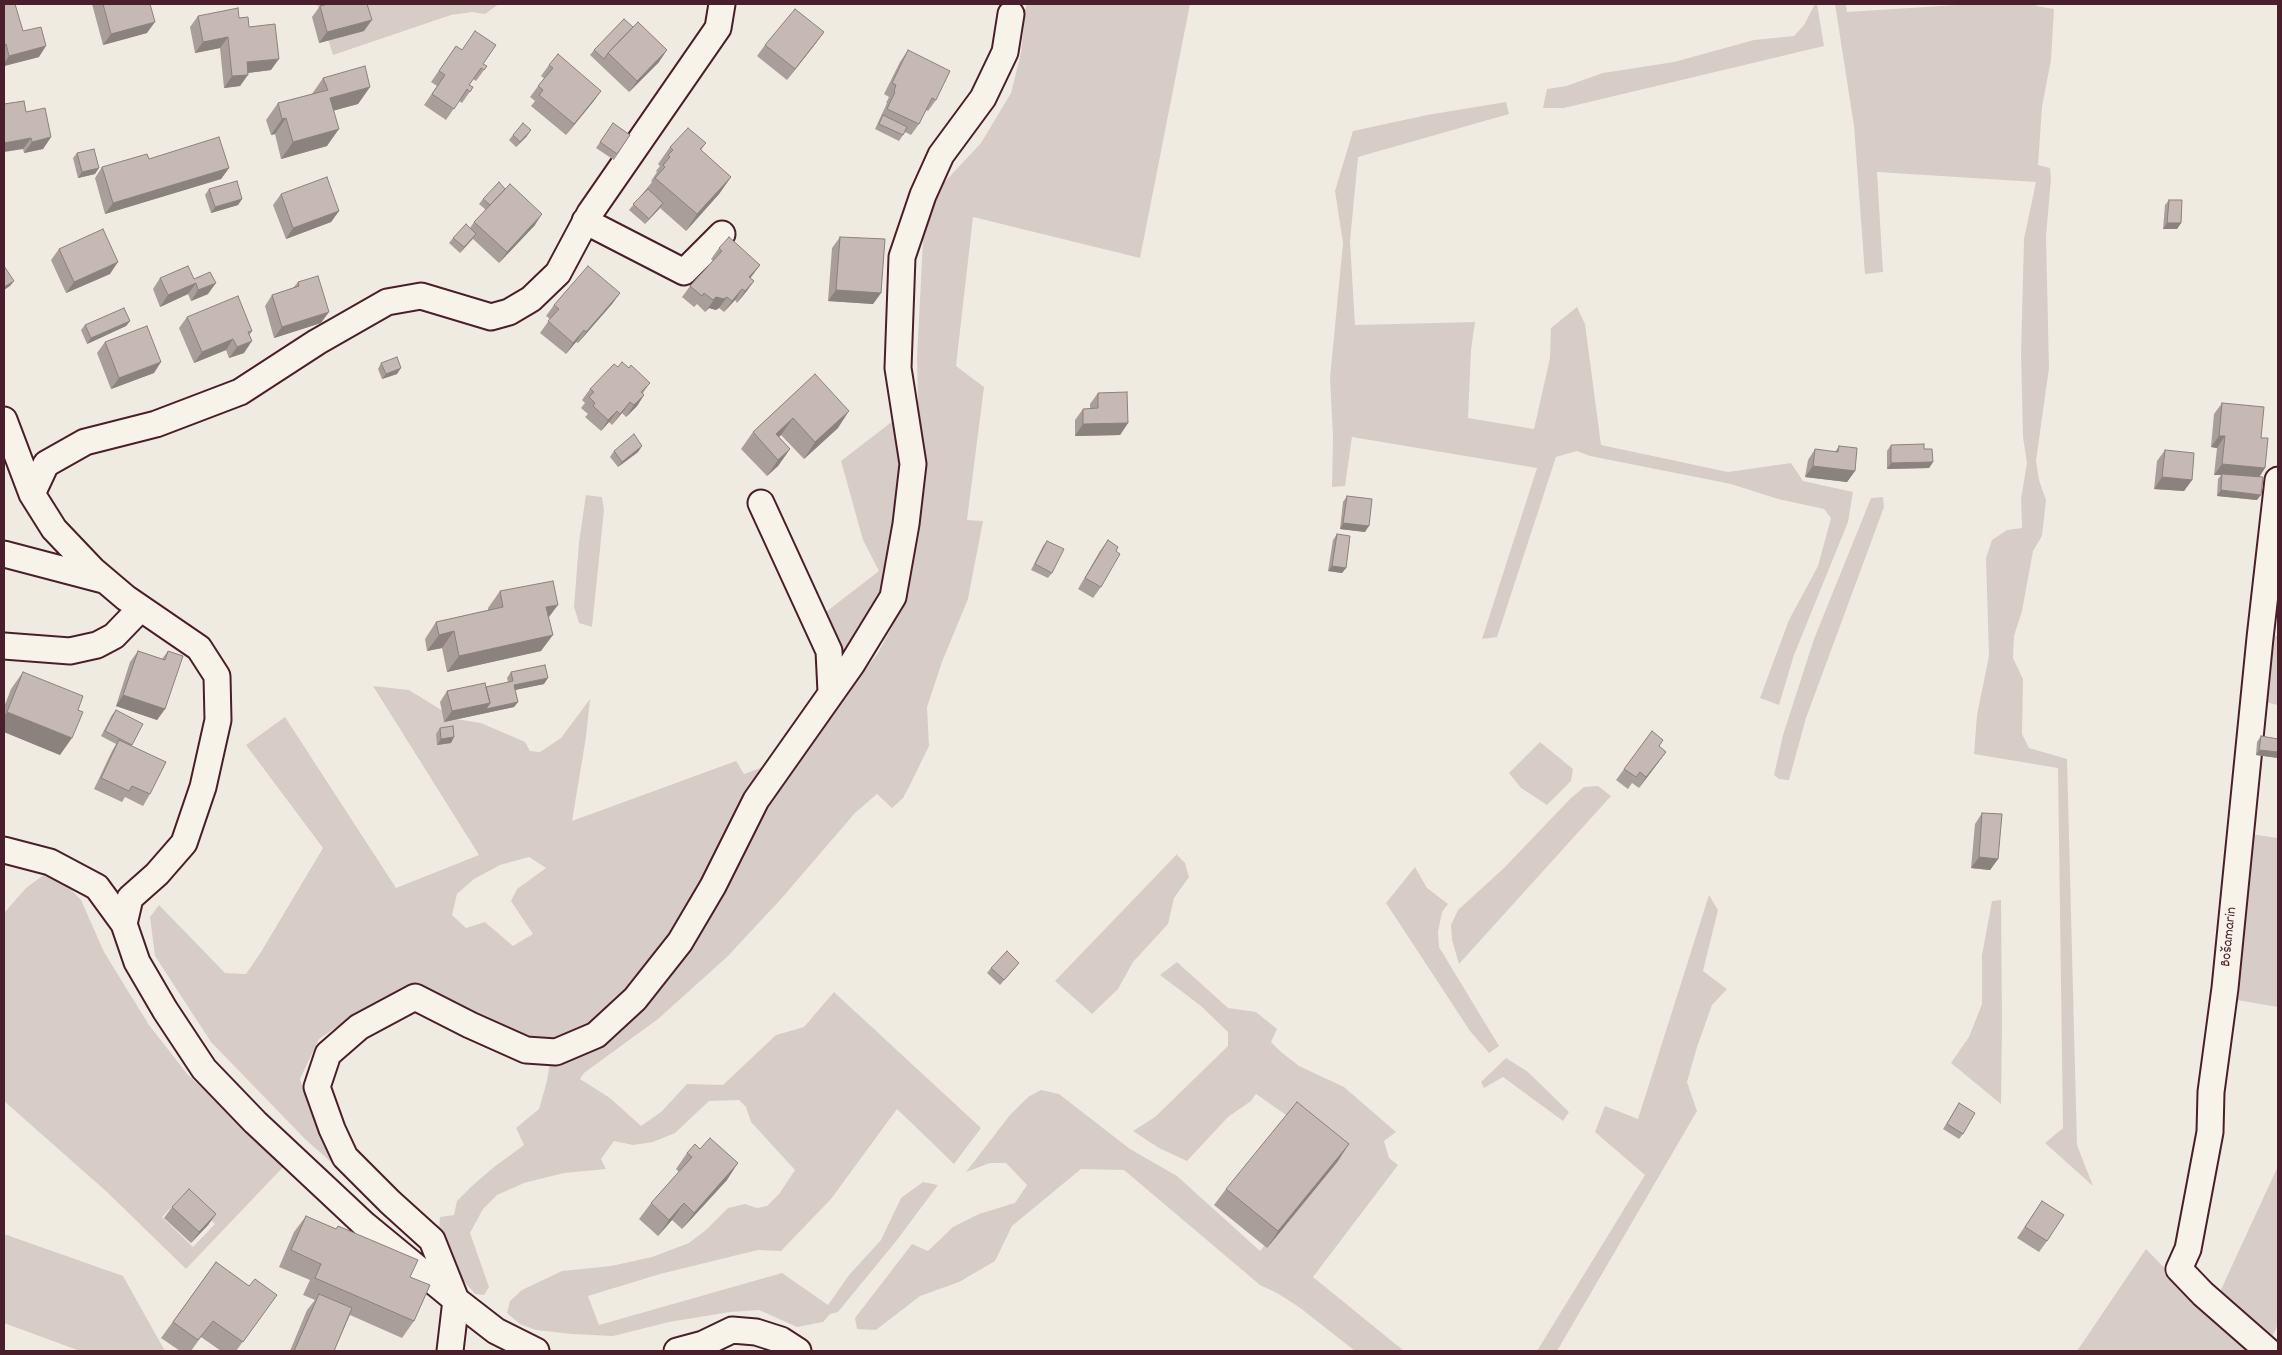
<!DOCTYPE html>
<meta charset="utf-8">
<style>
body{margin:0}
#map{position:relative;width:2282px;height:1355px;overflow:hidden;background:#f0ebe0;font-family:Dekko,sans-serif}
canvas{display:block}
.frame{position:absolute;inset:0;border:5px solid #4a1f2b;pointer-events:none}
</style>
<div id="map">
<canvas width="2282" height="1355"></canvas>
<div class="frame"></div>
</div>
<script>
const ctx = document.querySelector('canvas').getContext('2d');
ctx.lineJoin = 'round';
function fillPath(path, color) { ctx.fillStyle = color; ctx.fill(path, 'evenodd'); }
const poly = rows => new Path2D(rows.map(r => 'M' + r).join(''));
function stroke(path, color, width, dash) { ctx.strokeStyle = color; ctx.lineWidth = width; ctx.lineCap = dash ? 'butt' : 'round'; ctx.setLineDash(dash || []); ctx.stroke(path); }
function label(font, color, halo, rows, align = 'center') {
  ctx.font = font + ' Dekko,sans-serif'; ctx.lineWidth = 4; ctx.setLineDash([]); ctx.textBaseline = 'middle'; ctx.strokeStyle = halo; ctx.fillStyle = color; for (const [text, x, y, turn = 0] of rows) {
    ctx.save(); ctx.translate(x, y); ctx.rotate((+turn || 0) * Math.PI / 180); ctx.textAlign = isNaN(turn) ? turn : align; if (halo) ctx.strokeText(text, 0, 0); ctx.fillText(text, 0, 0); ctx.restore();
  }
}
const green = poly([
 [317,4,499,4,485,14,472,12,451,15,333,55],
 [1026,4,1190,4,1140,258,973,217,956,366,984,387,967,520,983,521,968,599,942,662,927,707,929,746,909,787,903,798,892,808,877,794,855,813,781,899,727,957,658,1019,584,1073,580,1079,610,1098,641,1126,661,1112,687,1084,723,1085,776,1035,804,1027,834,992,981,1128,954,1164,897,1109,831,1199,781,1251,758,1250,660,1274,588,1296,599,1325,782,1273,828,1305,849,1275,881,1240,901,1198,923,1182,938,1185,897,1240,838,1312,830,1314,823,1322,797,1327,759,1310,730,1312,669,1322,613,1336,572,1334,536,1330,520,1324,507,1313,510,1301,522,1290,562,1271,611,1266,652,1257,689,1243,707,1229,728,1208,745,1204,757,1208,767,1206,779,1194,795,1170,751,1122,746,1107,739,1100,709,1101,675,1133,653,1142,633,1145,614,1141,601,1159,606,1169,564,1173,524,1183,497,1195,483,1209,470,1233,489,1287,484,1295,475,1294,462,1279,439,1230,440,1217,454,1215,457,1201,473,1185,494,1167,524,1145,516,1128,539,1109,547,1081,550,1061,597,1045,770,793,878,653,896,619,911,564,921,511,925,466,918,404,917,357,924,222,938,189,981,143,1011,93,1021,53],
 [1815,4,1817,4,1824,46,1564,108,1543,108,1547,89,1566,86,1603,73,1674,62,1754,40,1794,36,1804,25],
 [1835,4,1846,4,1847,12,1972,4,2035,4,2037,6,2054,9,2051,60,2042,107,2038,165,2050,168,2051,179,2046,236,2049,368,2036,461,2039,480,2046,500,2042,536,2033,551,2022,611,2014,636,2013,658,2023,679,2022,734,2029,748,2067,759,2077,1145,2093,1186,2045,1143,2063,1128,2058,768,1974,754,1977,715,1989,656,1986,558,1992,540,2007,530,2022,528,2021,499,2027,463,2023,437,2021,353,2024,239,2036,182,1877,172,1883,272,1865,274,1854,126],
 [1506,102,1509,114,1358,157,1350,241,1355,325,1475,322,1471,350,1468,418,1534,429,1550,358,1551,328,1577,307,1585,324,1601,445,1728,472,1791,463,1803,481,1853,492,1848,522,1794,655,1779,705,1760,698,1789,620,1818,566,1831,518,1824,509,1778,499,1731,484,1590,456,1577,451,1556,457,1497,637,1482,639,1537,468,1352,437,1345,486,1332,487,1333,437,1330,378,1343,243,1335,191,1353,131,1427,115],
 [898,417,903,486,884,589,847,661,840,657,822,615,879,571,863,540,841,461],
 [586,495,602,497,604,510,592,627,579,623,574,607,579,542],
 [1883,497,1884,507,1806,718,1789,780,1779,779,1774,775,1783,735,1814,639,1871,498],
 [2271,635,2278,636,2278,705,2264,702],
 [373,686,409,690,456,719,481,723,525,742,530,751,540,752,561,738,590,699,586,737,572,821,736,761,744,774,766,766,679,931,630,991,588,1029,546,1040,515,1033,415,997,368,1006,319,1039,300,1079,309,1108,341,1163,338,1168,306,1140,211,1042,155,956,150,917,159,905,225,973,246,974,261,952,323,848,246,745,285,717,396,888,479,855],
 [529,857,546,868,517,889,511,901,533,934,513,946,485,922,466,928,452,915,457,894,474,879,500,865],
 [1540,742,1573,769,1571,781,1547,805,1521,788,1509,773],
 [1598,786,1611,796,1459,964,1452,940,1451,925,1458,910,1504,868,1570,799,1584,787],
 [2251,834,2278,838,2278,1007,2231,999],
 [1179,852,1177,855,1185,863,1189,877,1174,898,1168,924,1133,962,1118,989,1092,1014,1055,981],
 [1415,867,1427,888,1448,904,1442,912,1438,932,1439,947,1499,1046,1489,1053,1470,1031,1386,903],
 [49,871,60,878,81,900,104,952,149,1025,188,1075,286,1164,186,1269,107,1192,4,1101,4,913,26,888],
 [183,1195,215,1224,193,1247,162,1217],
 [1709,895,1718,910,1703,971,1727,989,1712,1005,1697,1047,1687,1082,1697,1111,1557,1351,1537,1351,1645,1175,1595,1132,1605,1106,1638,1119],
 [2001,900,2002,1023,2001,1104,1951,1063,1969,1037,1982,1004,1982,955,1992,901],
 [1177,962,1228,1008,1256,1012,1277,1029,1271,1042,1281,1052,1299,1066,1344,1087,1396,1132,1384,1141,1389,1158,1398,1165,1313,1277,1404,1351,1355,1351,1299,1307,1277,1293,1260,1285,1124,1170,1081,1169,1012,1226,995,1261,959,1282,920,1296,876,1330,857,1329,855,1318,912,1244,928,1251,953,1227,979,1214,1015,1203,1027,1185,1006,1163,990,1163,966,1172,1010,1115,1028,1097,1041,1090,1059,1094,1130,1149,1177,1176,1260,1251,1342,1154,1256,1094,1251,1101,1228,1117,1187,1161,1159,1148,1133,1131,1155,1117,1228,1046,1228,1032,1201,1006,1160,975],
 [1506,1058,1528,1072,1569,1112,1563,1121,1503,1077,1484,1088,1481,1082],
 [2278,1166,2278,1324,2270,1342,2218,1296],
 [4,1234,123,1276,165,1351,80,1351,4,1323],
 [2146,1249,2194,1298,2256,1351,2077,1351]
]);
const street = poly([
 [585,221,684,272,722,234],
 [4,420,32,494,54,529,93,570,126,598,199,648,217,676,218,720,203,787,184,843,157,874,130,898,124,924,137,962,165,1010,204,1069,255,1122,365,1225,456,1300,496,1331,536,1351],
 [32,494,46,464,85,442,156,424,240,392,317,342,387,302,421,296,491,317,509,312,531,299,558,273,590,213,718,28,722,4],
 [761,503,829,651,831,692],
 [4,554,103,580],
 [4,646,70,651,97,645,114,636,140,609],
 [4,850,50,862,97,887,124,924],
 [450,1351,456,1300,432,1240,390,1202,345,1157,332,1129,317,1087,328,1054,359,1027,415,997,470,1025,526,1050,556,1052,596,1035,635,999,680,942,713,886,756,800,852,664,893,597,906,524,913,464,898,368,902,257,923,195,941,155,983,98,1005,52,1011,14],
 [677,1351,703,1344,732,1330,756,1332,781,1340,798,1351],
 [2268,1351,2203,1294,2179,1269,2188,1249,2210,1132,2211,1092,2225,988,2260,638,2278,480]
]);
const wall = poly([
 [4,4,23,31,39,57,4,66],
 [92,4,150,4,147,33,103,45],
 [320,6,364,31,319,43,312,17],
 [198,16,249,27,271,70,248,73,240,86,224,88,220,48,195,53,190,27],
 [824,32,816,43,787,80,757,56,765,45],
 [456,46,483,64,484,70,476,81,473,79,469,85,473,87,462,103,459,101,446,120,424,105,437,86,431,82],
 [594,50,659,62,629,92,590,55],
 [908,50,936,100,928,111,926,110,919,124,911,135,905,132,899,141,875,129,887,103,886,103,889,97,884,94,900,62],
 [549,65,601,91,593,102,566,135,531,106,535,101,530,97,544,78,541,76],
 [323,78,370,87,358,104,334,110,327,146,281,159,275,134,271,135,266,120,278,103,312,94],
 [26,112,51,137,43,149,24,153,23,149],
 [613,123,630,135,614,160,596,148],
 [513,135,527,136,516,147,509,140],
 [706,143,701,150,731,177,719,194,686,231,660,208,645,224,629,210,652,182,651,181,657,172,656,171,660,166,658,164,670,147],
 [77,153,95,174,78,178,73,158],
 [149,159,229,168,221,179,105,214,95,178,102,167],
 [209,189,242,199,238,205,211,213,205,195],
 [281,194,339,211,331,222,286,239,273,205],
 [483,199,535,225,499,263,473,239,460,253,449,243,453,238,470,228,474,222,486,210,479,204],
 [2169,200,2181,223,2177,229,2163,229,2165,205],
 [840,237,881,293,873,304,828,301,832,248],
 [719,248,760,265,750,278,754,281,746,292,737,303,735,300,724,312,719,308,716,310,709,308,705,312,697,304,694,307,682,297,690,286,713,261,711,259],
 [59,249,110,274,66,293,51,260],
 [160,278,194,279,208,294,191,301,188,294,160,307,153,289],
 [298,282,321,323,274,338,265,306,272,295,293,288],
 [620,293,612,304,578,343,576,342,566,354,540,333,550,319,546,316,554,305],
 [187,317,252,331,249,336,244,353,229,358,226,350,194,363,179,328],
 [130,321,126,326,87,344,81,330,85,325],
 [105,342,154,373,111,389,97,353],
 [381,363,397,374,382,379,378,369],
 [618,367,629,368,650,383,643,393,644,395,637,406,626,417,622,413,612,425,609,422,601,431,585,417,588,414,581,408,585,403,582,400,590,389],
 [815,374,838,428,804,459,781,435,779,437,790,449,778,466,767,476,741,449,753,432],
 [1098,393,1128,423,1120,435,1075,436,1075,420,1083,409,1090,409,1090,404],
 [2222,403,2261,438,2265,468,2259,477,2257,500,2217,496,2218,479,2221,475,2214,475,2217,448,2211,447,2214,414],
 [1891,445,1924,449,1933,462,1929,468,1887,469,1887,451],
 [642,446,638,452,618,467,610,457,614,451],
 [1839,446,1855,471,1847,482,1805,477,1808,460,1815,449,1835,452],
 [2165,450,2192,480,2184,491,2154,489,2157,461],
 [1347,496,1365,532,1340,529,1343,502],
 [1337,534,1346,568,1342,573,1328,571,1333,540],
 [1108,540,1116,551,1101,587,1093,598,1078,589,1100,551],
 [1047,541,1052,573,1048,578,1031,570,1043,546],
 [500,591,549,617,541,651,447,672,442,648,427,651,425,639,436,622,488,610,488,608],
 [138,651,162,659,168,651,165,709,157,720,116,706,130,662],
 [23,672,60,755,4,732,4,707,11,689],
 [511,672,544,684,515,690,518,702,514,707,444,722,440,702,447,691,486,687,508,682,507,678],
 [116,710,131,745,150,794,143,806,125,797,122,802,94,789,112,751,116,744,101,736,112,715],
 [440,728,451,743,437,745,436,734],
 [2261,736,2278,739,2278,758,2256,755,2257,742],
 [1659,746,1666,752,1639,788,1632,783,1628,789,1616,780,1624,769],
 [1982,813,1998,859,1990,870,1971,868,1975,824],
 [991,968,1015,968,1000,985,987,973],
 [1959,1103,1963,1134,1959,1139,1943,1129],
 [700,1149,727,1180,682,1229,672,1220,658,1236,639,1219,651,1203,679,1172,676,1169,687,1153],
 [1338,1161,1267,1248,1214,1205,1226,1189],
 [2042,1201,2047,1241,2039,1252,2017,1238],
 [172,1207,216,1214,208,1225,191,1243,164,1218],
 [306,1216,336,1229,338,1226,410,1277,414,1321,402,1338,350,1315,334,1351,290,1351,307,1310,315,1300,303,1295,310,1280,279,1267,294,1232],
 [216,1262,249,1286,277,1295,236,1351,221,1351,201,1337,191,1351,180,1351,161,1338]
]);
const shadedWall = poly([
 [372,20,364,31,319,43,327,32],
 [155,22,147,33,103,45,111,34],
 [824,32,816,43,787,80,795,69],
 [228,37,220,48,195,53,203,42],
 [46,46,39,57,4,66,4,64,9,56],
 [667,50,659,62,629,92,637,81],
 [279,59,271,70,239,74,247,62],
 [248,75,240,86,224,88,232,76],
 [370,87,358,104,318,115,330,98],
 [601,91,593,102,566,135,574,124],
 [286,118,275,134,271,135,282,119],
 [339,129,327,146,281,159,293,142],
 [531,130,527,136,516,147,520,142],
 [51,137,43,149,24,153,32,142],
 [31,138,23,149,4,152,4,143],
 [99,168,95,174,78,178,82,172],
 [229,168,221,179,105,214,113,203],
 [731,177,719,194,686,231,697,214],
 [242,199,238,205,211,213,215,207],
 [663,203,659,209,645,224,649,219],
 [339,211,331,222,286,239,293,228],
 [542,214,535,225,499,263,507,252],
 [2167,223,2181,223,2177,229,2163,229],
 [476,234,472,239,460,253,464,247],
 [118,262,110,274,66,293,74,282],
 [760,265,752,276,741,288,749,277],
 [14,281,10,286,4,290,4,287],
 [754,281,746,292,737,303,745,291],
 [196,283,188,294,160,307,168,295],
 [216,283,208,294,191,301,198,290],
 [742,289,735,300,724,312,732,301],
 [836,290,881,293,873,304,828,301],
 [620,293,612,304,578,343,586,332],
 [716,297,727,297,719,308,716,310,709,308,705,312],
 [329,312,321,323,274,338,282,327],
 [130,321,126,326,87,344,91,338],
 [584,330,576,342,566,354,573,343],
 [233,339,226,350,194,363,202,352],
 [252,341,244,353,229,358,237,347],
 [161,362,154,373,111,389,119,378],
 [401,368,397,374,382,379,386,374],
 [644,395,637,406,626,417,634,405],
 [630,402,622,413,612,425,620,414],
 [617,411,609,422,601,431,608,420],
 [849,411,838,428,804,459,815,442],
 [793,418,781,435,767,448,776,434],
 [1128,423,1120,435,1075,436,1083,424],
 [2219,436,2225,436,2217,448,2211,447],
 [642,446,638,452,618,467,622,462],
 [790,449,778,466,767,476,778,460],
 [1933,462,1929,468,1887,469,1891,463],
 [2222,464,2265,468,2258,479,2222,474,2221,475,2214,475],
 [1813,466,1855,471,1847,482,1805,477],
 [2162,477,2192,480,2184,491,2154,489],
 [2221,490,2261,495,2257,500,2217,496],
 [1343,523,1369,526,1365,532,1340,529],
 [1332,566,1346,568,1342,573,1328,571],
 [558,605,546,621,546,607],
 [454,631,442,648,427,651,439,635],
 [553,635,541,651,447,672,459,656],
 [548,678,544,684,510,691,514,685],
 [123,695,165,709,157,720,116,706],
 [518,702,514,707,444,722,452,711,490,703],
 [7,712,72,738,60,755,4,732,4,716],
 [454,737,451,743,437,745,441,739],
 [2259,750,2278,752,2278,758,2256,755],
 [1666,752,1658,763,1639,788,1646,777],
 [1979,857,1998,859,1990,870,1971,868],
 [1349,1144,1338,1161,1267,1248,1278,1231],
 [738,1163,727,1180,682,1229,694,1213],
 [684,1203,672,1220,658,1236,669,1220],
 [216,1214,208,1225,191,1243,199,1232]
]);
const building = poly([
 [4,4,15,4,23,31,41,27,46,46,9,56,6,44,4,45,4,4],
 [103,4,150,4,155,22,111,34,103,4],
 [328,4,367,4,372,20,327,32,320,6,328,4],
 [238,8,239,18,248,17,249,27,275,24,279,59,247,62,248,75,232,76,228,37,203,42,198,16,238,8],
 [795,9,824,32,795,69,765,45,795,9],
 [624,19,633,27,608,53,604,59,594,50,624,19],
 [638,22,667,50,637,81,608,53,638,22],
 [475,31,496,45,483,64,487,66,484,70,481,68,469,85,473,87,470,92,467,89,454,109,432,94,445,75,439,71,456,46,462,50,475,31],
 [908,50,950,71,936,100,932,98,919,124,887,109,895,92,894,91,896,85,892,83,908,50],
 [558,54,601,91,574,124,539,95,543,90,538,86,553,68,549,65,558,54],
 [365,66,370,87,330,98,339,129,293,142,286,118,282,119,278,103,328,90,323,78,365,66],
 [24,101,26,112,45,108,51,137,32,142,31,138,4,143,4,104,24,101],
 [883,115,907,127,903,135,879,124,883,115],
 [523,123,531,130,520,142,513,135,523,123],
 [613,123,630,135,617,154,600,142,613,123],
 [688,128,706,143,700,149,731,177,697,214,655,178,665,167,663,165,670,157,668,155,673,150,670,147,688,128],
 [219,137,229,168,113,203,102,167,147,154,149,159,219,137],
 [94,149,99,168,82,172,77,153,94,149],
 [327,177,339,211,293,228,281,194,327,177],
 [237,181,242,199,215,207,209,189,237,181],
 [499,182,505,189,490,205,483,199,499,182],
 [510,184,542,214,507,252,474,222,510,184],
 [648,189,663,203,649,219,633,204,648,189],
 [2169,200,2182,200,2181,223,2167,223,2169,200],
 [466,224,476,234,464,247,453,238,466,224],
 [103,229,118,262,74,282,59,249,103,229],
 [729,237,760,265,749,277,754,281,745,291,742,289,732,301,727,297,724,299,716,297,713,300,704,293,702,296,690,286,722,251,719,248,729,237],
 [840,237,885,239,881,293,836,290,840,237],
 [4,266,14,281,4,287,4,266],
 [188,266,194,279,210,272,216,283,198,290,196,283,168,295,160,278,188,266],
 [588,266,620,293,586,332,584,330,573,343,548,321,559,309,554,305,588,266],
 [318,276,329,312,282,327,272,295,299,286,298,282,318,276],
 [238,296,252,331,248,332,252,341,237,347,233,339,202,352,187,317,238,296],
 [124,308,130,321,91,338,85,325,124,308],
 [147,326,161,362,119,378,105,342,147,326],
 [397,357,401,368,386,374,381,363,397,357],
 [622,362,629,368,631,365,650,383,641,392,644,395,634,405,630,402,620,414,617,411,608,420,593,406,595,403,589,397,594,392,590,389,614,364,618,367,622,362],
 [815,374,849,411,815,442,793,418,776,434,790,449,778,460,753,432,815,374],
 [1127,392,1128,423,1083,424,1083,409,1098,408,1098,393,1127,392],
 [2222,403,2264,407,2261,438,2268,438,2265,468,2222,464,2225,436,2219,436,2222,403],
 [634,434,642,446,622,462,614,451,634,434],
 [1924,444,1924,449,1932,449,1933,462,1891,463,1891,445,1924,444],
 [1839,446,1857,448,1855,471,1813,466,1815,449,1838,452,1839,446],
 [2165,450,2194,453,2192,480,2162,477,2165,450],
 [2222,474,2263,477,2261,495,2221,490,2222,474],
 [1347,496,1372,499,1369,526,1343,523,1347,496],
 [1337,534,1350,536,1346,568,1332,566,1337,534],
 [1108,540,1118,547,1116,551,1120,554,1101,587,1085,578,1108,540],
 [1047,541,1064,549,1052,573,1035,564,1047,541],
 [553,581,558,605,546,607,553,635,459,656,454,631,439,635,436,622,503,607,500,591,553,581],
 [138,651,165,660,168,651,183,656,165,709,123,695,138,651],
 [545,665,548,678,514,685,518,702,486,709,490,703,486,687,513,681,511,672,545,665],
 [23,672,83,696,78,710,83,712,72,738,7,712,23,672],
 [485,683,490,703,452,711,447,691,485,683],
 [116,710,143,724,132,745,105,731,116,710],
 [453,726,454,737,441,739,440,728,453,726],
 [1652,731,1663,740,1659,746,1666,752,1646,777,1640,772,1636,777,1624,769,1652,731],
 [2261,736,2278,739,2278,752,2259,750,2261,736],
 [119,740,166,762,150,794,132,786,129,791,101,778,119,740],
 [1982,813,2002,814,1998,859,1979,857,1982,813],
 [1007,951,1019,963,1004,980,991,968,1007,951],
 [1297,1102,1349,1144,1278,1231,1226,1189,1297,1102],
 [1959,1103,1975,1113,1963,1134,1947,1124,1959,1103],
 [710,1138,738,1163,694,1213,684,1203,669,1220,651,1203,692,1157,687,1153,695,1144,700,1149,710,1138],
 [189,1189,216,1214,199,1232,172,1207,189,1189],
 [2042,1201,2064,1215,2047,1241,2025,1227,2042,1201],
 [306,1216,336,1229,338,1226,418,1260,410,1277,430,1285,414,1321,315,1278,321,1264,291,1250,306,1216],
 [216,1262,249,1286,255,1279,277,1295,243,1342,213,1321,198,1340,173,1322,216,1262],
 [319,1294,352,1308,334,1351,294,1351,319,1294]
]);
const streetNames = [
 ["Bošamarin",2230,937,-84]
];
fillPath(green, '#d8cdc6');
stroke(street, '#4a1f2b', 29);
stroke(street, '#f7f3e8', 25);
fillPath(wall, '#aa9e9a');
fillPath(shadedWall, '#8b817d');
fillPath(building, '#c6b8b3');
stroke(building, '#8b817d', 1);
label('15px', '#4a1f2b', '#f7f3e8', streetNames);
</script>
